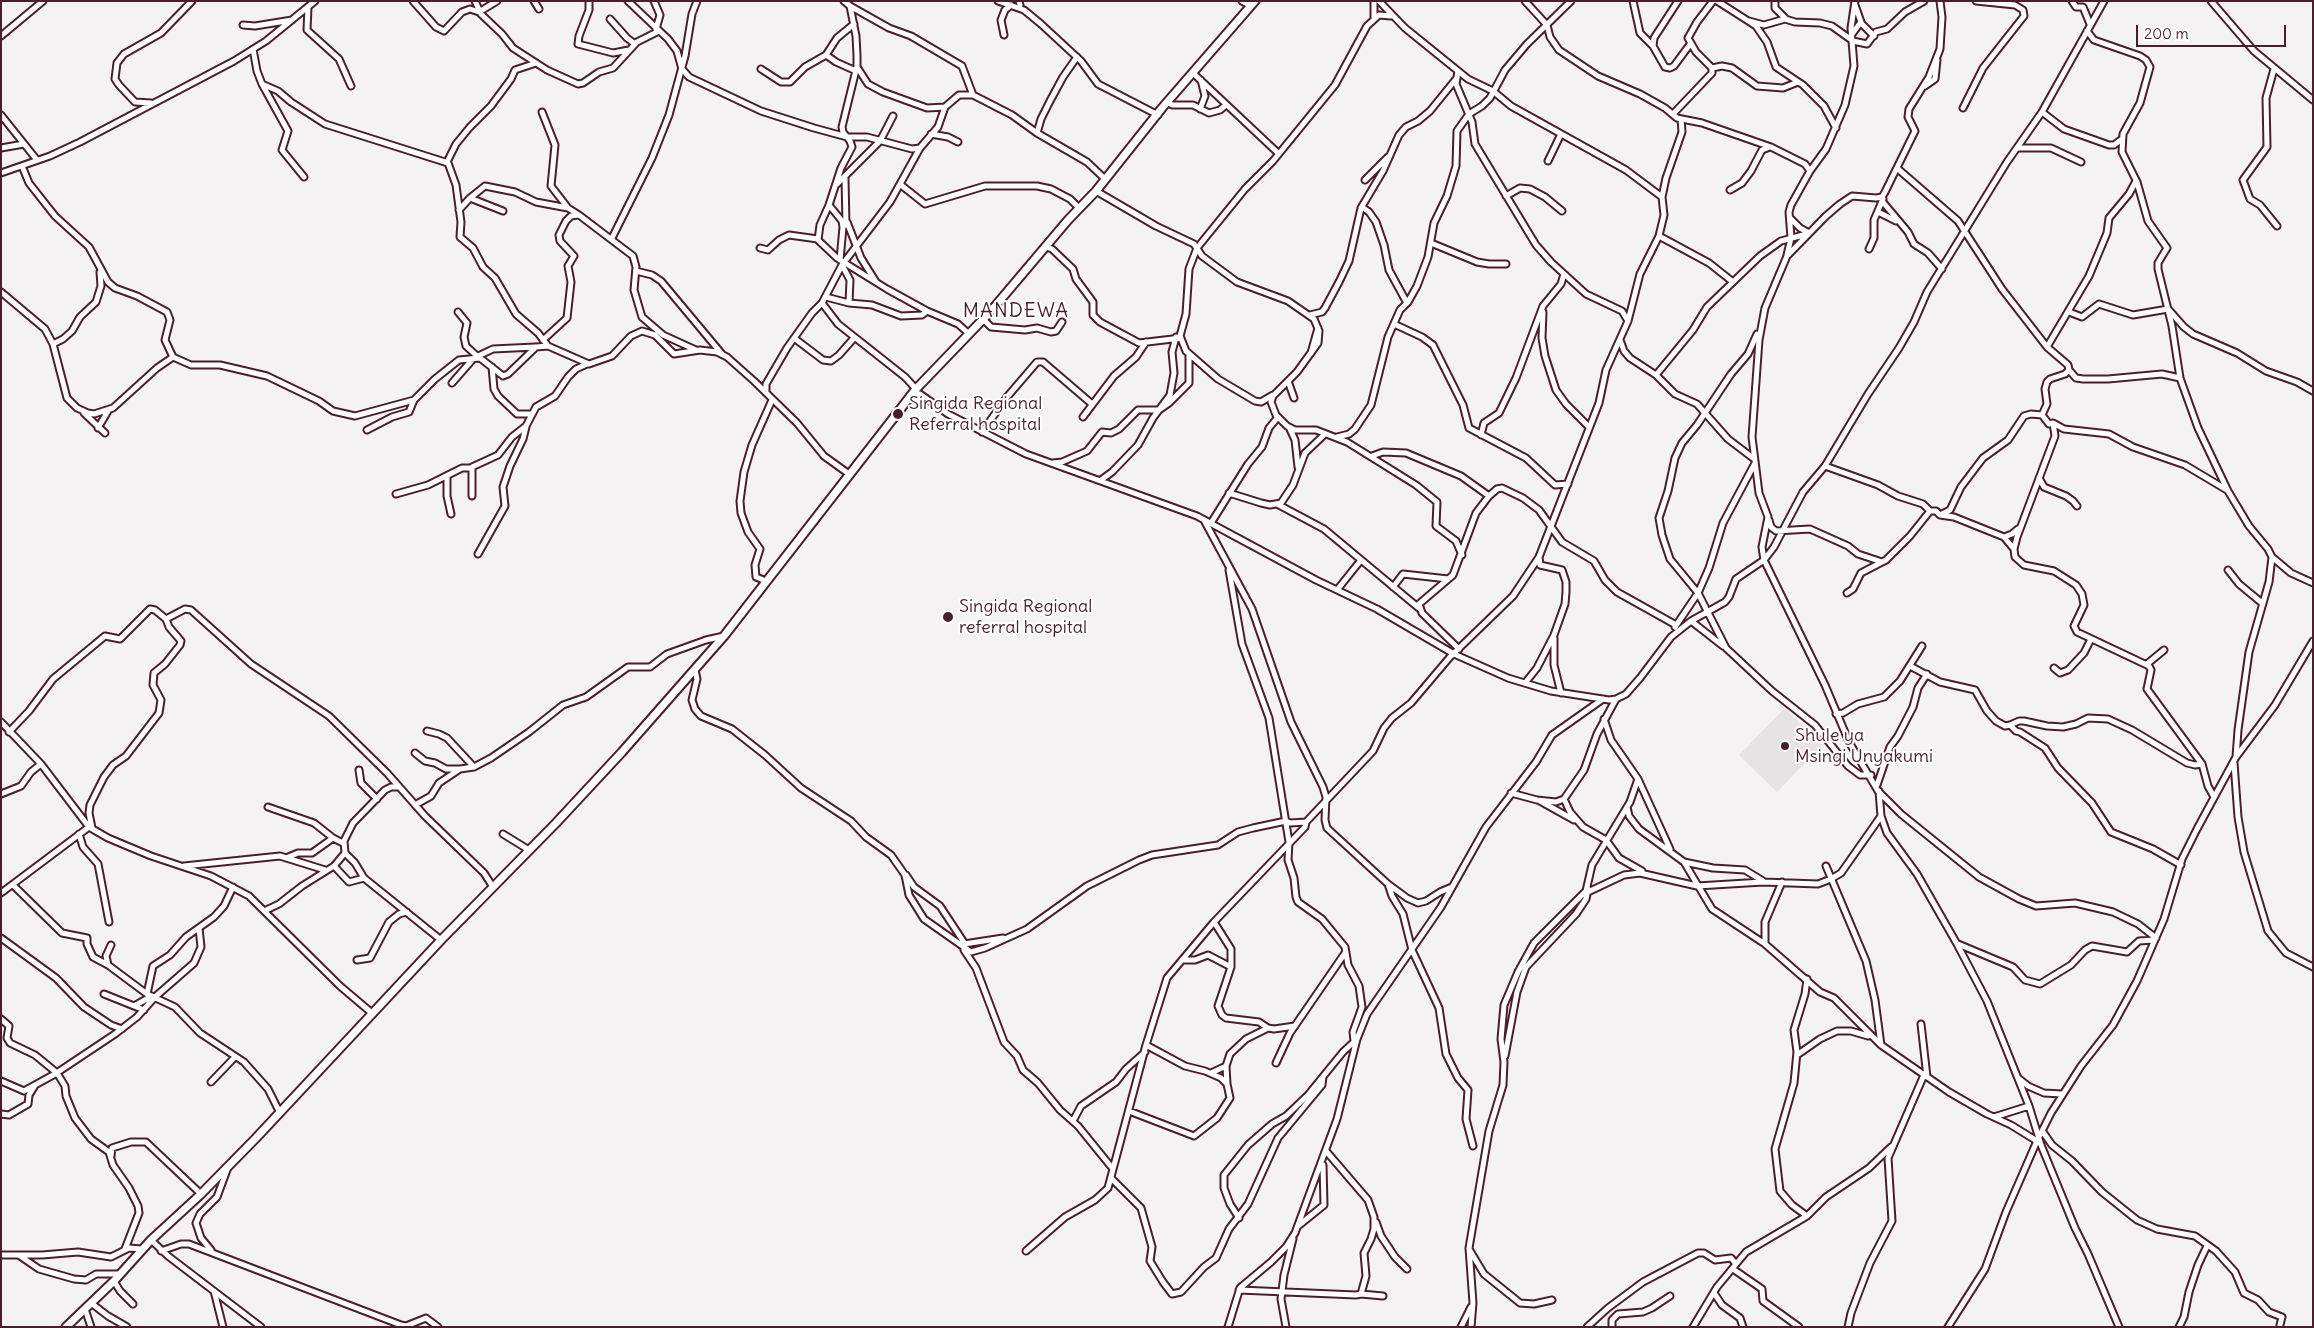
<!DOCTYPE html>
<style>
body{margin:0}
#map{position:relative;width:2314px;height:1328px;overflow:hidden;background:#f4f2f2;font-family:Delius,sans-serif}
canvas{display:block}
.frame{position:absolute;inset:0;border:2px solid #4a1f2b;pointer-events:none}
.scale{position:absolute;left:2136px;top:25px;width:150px;height:22px;box-sizing:border-box;border:2px solid #4a1f2b;border-top:0;padding-left:6px;font-size:15px;line-height:18px;white-space:nowrap;color:#4a1f2b;-webkit-text-stroke:4px #fff;paint-order:stroke}
</style>
<div id="map">
<canvas width="2314" height="1328"></canvas>
<div class="frame"></div>
<div class="scale">200 m</div>
</div>
<script>
const ctx = document.querySelector('canvas').getContext('2d');
ctx.lineJoin = 'round';
function fillPath(path, color) { ctx.fillStyle = color; ctx.fill(path, 'evenodd'); }
const poly = rows => new Path2D(rows.map(r => 'M' + r).join(''));
function stroke(path, color, width, dash) { ctx.strokeStyle = color; ctx.lineWidth = width; ctx.lineCap = dash ? 'butt' : 'round'; ctx.setLineDash(dash || []); ctx.stroke(path); }
function label(font, color, halo, rows, align = 'center') {
  ctx.font = font + ' Delius,sans-serif'; ctx.lineWidth = 4; ctx.setLineDash([]); ctx.textBaseline = 'middle'; ctx.strokeStyle = halo; ctx.fillStyle = color; for (const [text, x, y, turn = 0] of rows) {
    ctx.save(); ctx.translate(x, y); ctx.rotate((+turn || 0) * Math.PI / 180); ctx.textAlign = isNaN(turn) ? turn : align; if (halo) ctx.strokeText(text, 0, 0); ctx.fillText(text, 0, 0); ctx.restore();
  }
}
const built = poly([
 [1785,708,1822,745,1777,792,1739,755]
]);
const minor = poly([
 [413,1,436,27,444,31,462,12,470,9,479,12,497,1],
 [475,1,481,14,502,34,513,48,547,70,578,84,583,83,599,72,613,68,637,42,659,31],
 [534,1,539,9],
 [589,1,589,10,579,36,578,44,613,53,629,50],
 [628,1,668,39,677,51,682,69,689,77,761,111,814,128,847,137,867,137,912,149,920,148],
 [654,1,660,15,656,29],
 [844,1,850,6,856,36,857,55,857,66,842,127,843,132,850,141,852,147,841,168,829,205,820,225,818,240,837,258,887,289,927,311],
 [998,1,1024,10,1041,24,1081,61,1098,84,1158,115],
 [1019,1,1020,5],
 [1242,1,1251,6],
 [1379,1,1405,28,1468,79,1493,91,1511,106,1626,170,1662,197,1664,215,1659,236,1640,274,1628,321,1606,370,1599,403,1539,557,1540,565,1562,570,1566,582,1566,592,1565,604,1554,635,1537,668,1525,683],
 [1525,1,1547,25,1550,37,1559,50,1598,76,1640,94,1665,108,1677,118,1702,123,1771,147,1805,164,1810,171],
 [1633,1,1640,33,1653,46,1665,67,1670,68,1674,66,1691,43],
 [1717,1,1756,26,1767,42,1776,67,1803,85,1824,106,1836,128],
 [1775,1,1775,8,1786,19],
 [1940,1,1942,17,1940,49,1929,77,1909,109,1908,117,1915,131,1885,192,1882,197,1876,198,1852,196,1840,204,1826,216,1787,256,1765,308,1759,340,1752,437,1759,493,1768,517,1762,547,1764,560,1825,685,1849,742,1878,791,1901,814,1979,877,2019,899,2036,906,2075,903,2113,912,2138,924,2156,938],
 [2072,1,2076,7,2083,7,2090,24],
 [2211,1,2254,51,2313,100],
 [850,6,889,28,911,36,962,66,973,95],
 [308,7,307,30,339,59,351,86],
 [1374,18,1374,1],
 [610,19,627,38,635,44],
 [1749,21,1764,25,1785,19,1795,22,1820,23,1832,26,1853,41,1867,44,1876,32,1887,29,1905,12,1924,1],
 [1861,23,1874,36],
 [243,25,255,26,292,20],
 [2087,31,2094,40,2140,56,2146,60,2150,67,2140,103,2123,134,2122,152,2137,182,2148,221,2167,248,2158,263,2158,269,2172,326,2180,378,2198,428,2228,491,2249,526,2268,549,2272,557,2269,582,2249,652,2238,730,2236,757],
 [1852,34,1861,22,1855,5],
 [1004,35,1001,20,1005,10,1011,5],
 [1,36,43,1],
 [1653,46,1654,38,1678,1],
 [253,49,257,71,262,84,278,91,291,102,325,124,448,163,456,185,461,222,460,237,473,248,483,267,495,278,516,314,538,333,548,346,589,364,612,356,631,336,642,331,655,335,674,354,700,350,717,352,727,357,754,381,797,423,824,456,849,474],
 [826,55,836,62,856,71],
 [857,67,868,84,883,92,927,108,945,107],
 [1712,68,1722,66,1732,68,1757,86,1783,88,1798,82],
 [761,69,781,82,790,82,805,67,826,55,837,38,854,24],
 [2274,69,2266,98,2267,147,2243,180,2250,199,2260,205,2277,226],
 [1458,71,1456,84,1472,122,1475,144,1536,245,1551,262,1586,294,1622,311,1628,321],
 [1194,74,1278,153],
 [262,84,288,131,282,150,304,177],
 [1925,86,1935,79,1937,60],
 [151,103,135,102,119,85,115,79,117,63,124,54,161,33,192,1],
 [1169,103,1172,105,1193,105,1209,113,1220,110,1226,105],
 [1963,108,1983,68,2024,16,2023,10,2015,5,1976,1],
 [1200,109,1205,96,1201,80],
 [542,112,555,145,551,186,568,208],
 [2042,112,2064,129,2109,145,2114,145,2122,139],
 [1673,114,1712,73,1712,68,1696,52,1688,38,1697,22,1713,1],
 [1,115,37,160],
 [1037,133,1041,119,1050,101,1063,77,1077,57],
 [931,134,948,137,958,142],
 [1,148,24,144],
 [2017,148,2051,148,2081,162],
 [1548,161,1561,134],
 [447,162,456,144,470,127,491,106,511,79,515,70,536,63],
 [22,166,29,183,55,216,89,247,108,282,115,288,137,296,167,312,170,320,165,340,173,357],
 [1898,169,1958,221,2002,289,2047,347,2068,365,2069,370,2065,374,2050,379,2047,382,2045,389,2047,404,2042,415],
 [1,173,50,156,80,142,234,61,266,41,315,1],
 [845,178,846,225],
 [1365,180,1388,157],
 [837,184,880,141,893,116],
 [901,185,925,204,985,186,1037,186,1051,189,1070,199,1079,208],
 [1730,190,1742,183,1751,171,1762,150,1770,147],
 [1096,191,1156,226,1194,244,1202,256,1237,282,1288,301,1314,319,1319,331,1318,343,1297,372,1273,396,1271,402,1276,415,1287,426,1295,430,1316,430,1347,442,1416,485,1437,502,1436,526,1456,541,1462,555],
 [1506,196,1520,188,1530,189,1545,197,1562,211],
 [1662,197,1666,178,1682,132,1681,119],
 [470,198,503,211],
 [1882,201,1908,232,1914,244,1928,253,1942,269],
 [829,205,842,221,843,227,840,260],
 [1362,207,1369,212,1376,222,1384,245,1389,270,1407,303],
 [459,210,470,198,485,186,515,192,536,202,568,208,579,215,633,256,636,267,634,290,642,317,663,335,696,350],
 [1878,212,1896,221],
 [1791,219,1800,228,1809,233],
 [847,222,861,258,876,282],
 [1659,236,1709,263,1733,282],
 [612,238,652,158,669,115,685,56,692,14,697,1],
 [1431,243,1477,262,1489,264,1506,264],
 [1046,247,1052,249,1073,269,1076,279,1093,302,1093,315,1100,322,1139,343,1181,338],
 [760,248,768,250,779,240,789,235,818,239],
 [1869,249,1874,238,1874,220,1883,199],
 [1787,255,1791,238,1789,212,1791,205,1810,171,1826,149,1845,105,1854,66,1851,28,1855,1],
 [842,265,850,280,849,303],
 [636,271,652,275,661,281,722,354],
 [1,292,45,329,53,344,67,398,77,408,88,413,94,414,113,408,157,368,173,357,191,365,220,365,267,376,319,401,333,411,355,416,414,400,435,379,459,360,480,358,503,376,508,374,536,347,548,346],
 [826,297,849,303,872,305,901,316,922,315,927,311,958,324,968,333],
 [822,303,838,324,905,377,916,389],
 [458,312,467,323,464,337,466,346,478,357],
 [1543,312,1542,338,1545,356,1556,390,1566,404,1589,427],
 [2069,312,2082,317,2099,304,2133,315,2168,309,2184,327,2193,334,2237,353,2266,371,2297,382,2313,391],
 [1310,315,1322,312,1325,308,1339,282,1349,261,1361,208,1383,171,1399,135,1406,127,1418,121,1430,111,1456,79],
 [981,321,985,321,991,327,1025,330,1037,328,1051,332,1056,331,1062,322],
 [1394,324,1422,337,1433,345,1463,405,1469,428,1526,458,1555,485,1568,484],
 [1757,334,1748,354,1731,374,1697,425,1682,443,1675,458,1668,491,1659,518,1662,535,1670,559,1698,593,1726,648,1772,691,1815,725,1848,766,1860,775,1871,775],
 [794,338,823,360,831,361,839,355,854,338],
 [543,340,567,318,571,282,568,266,574,256,560,241,559,235,566,221,571,216,578,215],
 [1620,340,1624,351,1630,358,1656,375,1675,394,1697,404,1728,439,1753,458],
 [53,344,63,339,72,331,80,317,96,302,101,286,100,272],
 [2047,347,2089,276,2107,233,2109,218,2129,194,2136,181],
 [1311,353,1318,328],
 [478,356,493,349,535,347],
 [492,367,494,389,498,396,517,414,532,414],
 [2069,370,2076,378,2083,379,2108,379,2162,374,2180,378],
 [1656,375,1693,330,1707,307,1760,256,1781,241,1807,234],
 [1288,381,1294,398],
 [452,383,473,359],
 [766,392,766,384,787,348,812,313,822,303,842,265,890,202,920,148,938,127,945,107,959,95,973,95,1012,115,1037,133,1087,162,1105,179],
 [913,393,920,394,948,414,1026,454,1197,516,1316,580,1377,609,1454,654,1508,678,1551,691,1609,700,1616,699,1626,694,1640,678,1671,637,1691,621,1725,602,1729,597,1736,579,1764,560,1774,547,1803,492,1825,466,1868,394,1899,348,1914,322,1927,292,2007,162,2042,112,2104,1],
 [1273,395,1261,402,1255,401,1218,379,1186,351,1180,336,1186,314,1189,269,1197,248,1245,189,1273,161,1335,85,1367,26,1379,15,1391,16],
 [84,413,105,433],
 [1083,417,1114,376,1136,357,1146,342],
 [2053,423,2055,436,2017,537,2014,549,2015,557,2024,565,2054,571,2076,585,2082,594,2084,605,2074,626,2077,632,2149,666,2151,670,2147,689,2202,764,2208,786,2214,797],
 [1289,427,1295,440,1298,467],
 [98,428,108,411],
 [367,430,392,417,409,412,414,400],
 [982,432,1007,397,1037,362,1043,362,1092,404],
 [1481,435,1484,423,1499,413,1516,378,1543,306,1561,284,1564,274],
 [1337,437,1349,434,1355,429,1371,405,1388,337,1400,310,1408,302,1417,286,1428,257,1434,223,1447,196,1456,166,1457,131,1469,114,1482,106,1490,98,1505,70,1527,44,1571,1],
 [1372,456,1383,452,1406,453,1461,476,1489,496],
 [1053,463,1062,462,1087,451,1102,432,1111,433,1119,429,1138,410,1159,410,1169,403,1189,383,1189,355],
 [1825,466,1878,485,1898,496,1923,504,1930,511,1936,511,1940,515,1954,517,2004,537,2014,549],
 [447,476,447,496,451,514],
 [2039,478,2044,487,2066,496,2073,501,2077,506],
 [1101,480,1112,472,1138,445,1153,418,1170,395,1174,373,1172,352,1176,337],
 [1229,493,1261,503,1270,505,1281,503,1293,485,1305,453,1325,434],
 [396,494,428,485,462,468,471,468],
 [472,496,472,467,498,455,512,437,526,426,536,407,555,396,568,377,576,369,587,364],
 [1277,504,1324,529,1420,609],
 [1940,515,1950,510,1961,487,1983,458,2008,440,2024,416,2031,414,2042,415,2049,424,2053,423,2064,429,2109,434,2133,447,2185,465,2227,490],
 [1204,520,1252,609,1291,722,1323,787,1326,797,1325,820,1327,828,1388,884,1392,896,1403,914,1412,950,1439,1008,1446,1054,1458,1078,1468,1090,1466,1119,1473,1146],
 [1769,520,1771,527,1776,531,1810,529,1848,546,1858,554,1882,562],
 [1211,523,1248,464,1262,447,1269,428,1278,417],
 [2004,537,2012,534,2018,529],
 [478,554,505,506,503,487,510,466,523,439,526,427],
 [2272,557,2291,573,2313,583],
 [1229,570,1242,644,1269,718,1289,842,1288,860,1294,878,1296,897,1298,902,1322,919,1345,947,1348,965,1359,986,1362,1007,1353,1032,1354,1041],
 [2228,570,2239,584,2262,603],
 [766,581,756,577,755,565,760,549,748,532,741,513,740,501,744,472,752,445,772,400],
 [1393,587,1403,574,1448,579],
 [1337,590,1361,560],
 [1847,593,1853,589,1861,573,1886,560,1910,536,1930,511],
 [1691,621,1723,646],
 [1675,627,1698,593,1709,568,1723,523,1754,465],
 [1554,638,1554,665,1561,693],
 [1459,649,1422,613,1419,604,1453,575,1476,513,1489,496,1497,489,1502,488,1523,498,1539,510,1562,542,1594,561,1605,580,1617,592,1676,625],
 [2147,664,2164,650],
 [1910,666,1940,682,1975,690,1987,711,1996,721,2005,726,2010,725,2016,731,2020,732,2045,748,2058,768,2092,803,2111,832,2153,849,2181,865],
 [2054,668,2060,673,2068,670,2084,653,2091,639],
 [695,670,697,679,692,700,695,709,701,716,732,729,765,755,801,788,851,821,866,837,891,855,905,875,909,895,924,919,971,952,985,948,1027,929,1087,886,1139,860,1152,855,1218,845,1238,832,1253,828,1286,821,1290,823,1306,822,1373,751,1384,728,1392,718,1411,703,1450,657,1513,596,1539,557],
 [1836,714,1843,713,1858,704,1884,697,1900,681,1922,646],
 [1604,719,1611,740,1638,779,1670,849],
 [1,722,41,764,89,827,108,838,151,856,211,876,249,896,340,986,373,1014],
 [2010,725,2019,721,2024,721,2047,726,2063,727,2076,724,2088,718,2108,719,2132,730,2187,763,2195,765,2202,764],
 [427,731,439,734,447,738,474,767],
 [9,732,29,711,53,679,105,636,120,639,150,609,155,610,166,619,185,609,191,610,251,664,329,716,387,773,425,816,484,873,493,887],
 [415,753,425,761,435,763,446,769,460,769],
 [2234,763,2238,817,2244,852,2268,931,2286,953,2313,967],
 [359,770,361,783,377,799],
 [1877,785,1890,747,1898,736,1913,707,1918,688,1927,674],
 [1879,791,1881,816,1887,833,1917,874,1957,944,1987,1001,2029,1106,2041,1145,2075,1228,2088,1254,2119,1327],
 [1511,793,1537,800,1556,802,1564,799,1584,770,1597,734,1616,699],
 [1,794,21,786,31,772,41,764],
 [1564,799,1570,812,1583,827,1606,840,1619,858,1642,871],
 [1540,801,1574,820],
 [415,805,431,796,439,783,460,769,474,767,491,758,529,732,563,705,586,697,628,667,650,667,667,654,706,640,724,636],
 [268,807,314,823,333,838,343,843],
 [1627,807,1629,816,1639,829,1684,862,1713,868,1745,870,1763,881],
 [92,828,89,813,90,805,104,777,113,765,126,756,159,713,161,700,153,685,154,673,165,664,180,645,181,641,169,627,166,619],
 [79,834,83,847,98,864,109,922],
 [503,834,529,850],
 [345,853,355,863,364,878,441,940],
 [286,858,298,853,312,853,333,838],
 [1684,862,1712,909,1765,944,1820,992,1834,998,1881,1045],
 [184,866,280,856,325,870],
 [334,866,349,882,364,878],
 [1826,866,1866,961,1875,1000,1881,1045,1949,1092,1987,1114,2011,1125,2037,1141],
 [906,875,914,887,940,906,965,944],
 [1388,884,1407,898,1418,903,1426,901,1440,892,1452,887],
 [13,885,62,933,87,938,87,944,93,957,108,965],
 [1588,892,1624,875,1640,873,1697,886,1763,882,1818,884,1831,879,1841,873,1881,816],
 [1,893,89,827],
 [264,911,279,904,302,886,334,866,345,853,344,841,353,823,385,790,391,787,398,787],
 [1214,922,1231,949,1231,967,1218,1006,1222,1015,1226,1018,1259,1022,1268,1028,1274,1029,1295,1026],
 [1,938,56,978,84,1007,111,1025,122,1029],
 [964,944,1003,938],
 [1765,944,1765,922,1782,882],
 [1958,944,2013,967,2025,980,2040,984,2071,965,2085,950,2092,946,2127,952,2139,941,2154,940],
 [111,945,106,956,108,965,147,994,175,1007,200,1033,244,1062,268,1089,280,1113],
 [964,950,976,968,1004,1042,1017,1056,1023,1070,1038,1083,1060,1110,1078,1126,1113,1169],
 [357,960,370,958,389,922,399,914,407,912],
 [1182,960,1195,960,1208,955,1231,967],
 [104,994,144,1010],
 [147,994,153,966,170,955,186,937,214,917,224,906,233,887],
 [134,1006,152,996],
 [1,1019,9,1026,7,1038,10,1043,35,1055,57,1073,65,1086,66,1096,75,1118,91,1139,109,1152,113,1165,129,1188,138,1206,139,1213,125,1249],
 [1921,1024,1927,1077],
 [1797,1055,1820,1039,1837,1031,1851,1031,1868,1036],
 [1505,1056,1517,992,1526,967,1576,914,1586,899,1588,889],
 [1276,1063,1290,1033,1345,953],
 [1211,1073,1226,1066],
 [2018,1078,2028,1086,2044,1093,2062,1094],
 [1,1081,24,1091,55,1074,115,1034,137,1017,155,997,194,963,201,947,199,928],
 [211,1082,235,1057],
 [1227,1084,1226,1066,1230,1054,1246,1039,1268,1028],
 [1129,1111,1194,1136,1217,1118,1230,1098,1227,1084,1221,1078,1205,1071,1185,1066,1146,1045],
 [1,1114,9,1115,28,1104,29,1095,34,1087],
 [1994,1117,2029,1106],
 [1073,1121,1081,1106,1116,1082,1126,1069,1145,1052],
 [2043,1132,2052,1145,2072,1161,2102,1192,2137,1220,2157,1229,2195,1236,2216,1251,2235,1272,2244,1293,2258,1300,2269,1312,2282,1317,2280,1325],
 [1326,1151,1368,1200,1374,1217,1374,1229,1371,1239,1364,1253,1366,1276,1361,1294],
 [111,1156,112,1148,131,1142,146,1142,201,1194],
 [1112,1179,1141,1208,1152,1247,1150,1261,1163,1282,1172,1294,1181,1292,1204,1267,1216,1258,1229,1229,1248,1204,1278,1138,1322,1085,1323,1077],
 [1807,1216,1792,1205,1780,1191,1775,1149,1794,1083,1797,1052,1794,1030,1805,994,1807,979],
 [1239,1218,1230,1204,1224,1188,1224,1175,1248,1145,1272,1124,1286,1116,1308,1095,1343,1052,1357,1039],
 [1376,1222,1381,1236,1395,1257,1407,1269],
 [1298,1226,1324,1205,1323,1165],
 [151,1240,168,1256,261,1327],
 [1469,1249,1484,1274,1520,1303,1534,1304,1552,1300],
 [211,1250,201,1238,196,1223,200,1214,217,1197,227,1170],
 [161,1251,181,1244,189,1244,401,1325,406,1326,426,1318,438,1327],
 [1026,1251,1065,1217,1095,1200,1108,1188,1146,1045,1167,978,1214,922,1305,827,1306,822],
 [1,1255,42,1255,78,1252,111,1257,129,1248,141,1249],
 [20,1256,39,1269,74,1279,86,1280,96,1274,120,1274],
 [1733,1269,1762,1289,1763,1301,1799,1327],
 [114,1281,120,1291,133,1304],
 [1239,1290,1356,1295,1361,1294,1383,1296],
 [214,1291,223,1327],
 [1714,1293,1722,1305,1740,1318,1743,1327],
 [91,1303,108,1316,127,1327],
 [85,1309,91,1327],
 [1228,1327,1240,1288,1271,1262,1286,1247,1295,1233,1337,1119,1357,1039,1367,1014,1441,907,1486,827,1536,762,1552,735,1603,699],
 [1286,1327,1281,1299,1284,1275,1293,1239],
 [1461,1327,1471,1307],
 [1471,1327,1473,1303,1469,1248,1489,1131,1503,1085,1504,1062,1501,1039,1504,1005,1518,972,1534,943,1586,891,1592,865,1630,802,1638,779],
 [1587,1327,1608,1308,1643,1282,1698,1253,1704,1253,1715,1260,1731,1258,1736,1264],
 [1612,1327,1612,1320,1618,1314,1643,1312,1652,1308,1670,1296],
 [1693,1327,1717,1287,1746,1252,1807,1216,1826,1197,1869,1168,1891,1147],
 [1848,1327,1851,1313,1870,1263,1892,1221,1888,1158,1924,1075],
 [1948,1327,1985,1269,2006,1212,2037,1141,2051,1113,2081,1066,2113,1025,2137,981,2164,919,2182,859,2197,829,2236,757,2275,705,2313,641],
 [2179,1327,2184,1317,2189,1292,2198,1265,2207,1246]
]);
const major = poly([
 [66,1327,114,1281,151,1240,201,1194,256,1138,441,940,556,823,622,752,724,636,916,389,991,311,1068,220,1096,191,1162,108,1255,1]
]);
const markers = [
 [898,414,6,"#4a1f2b"],
 [948,617,6,"#4a1f2b"],
 [1785,746,5,"#4a1f2b"]
];
const poiNames = [
 ["Singida Regional",909,404],
 ["Referral hospital",909,425],
 ["Singida Regional",959,607],
 ["referral hospital",959,628],
 ["Shule ya",1795,736],
 ["Msingi Unyakumi",1795,757]
];
const quarterNames = [
 ["MANDEWA",1016,311]
];
fillPath(built, '#e7e2e3');
stroke(minor, '#4a1f2b', 9);
stroke(major, '#4a1f2b', 11);
stroke(minor, '#fff', 5);
stroke(major, '#fff', 7);
for (const [x, y, r, color] of markers) { const dot = new Path2D(); dot.arc(x, y, r, 0, 2 * Math.PI); ctx.fillStyle = color; ctx.fill(dot); stroke(dot, '#fff', 2); }
label('18px', '#4a1f2b', '#fff', poiNames, 'left');
ctx.letterSpacing = '1px';
label('20px', '#4a1f2b', '#fff', quarterNames);
ctx.letterSpacing = '0px';
</script>
